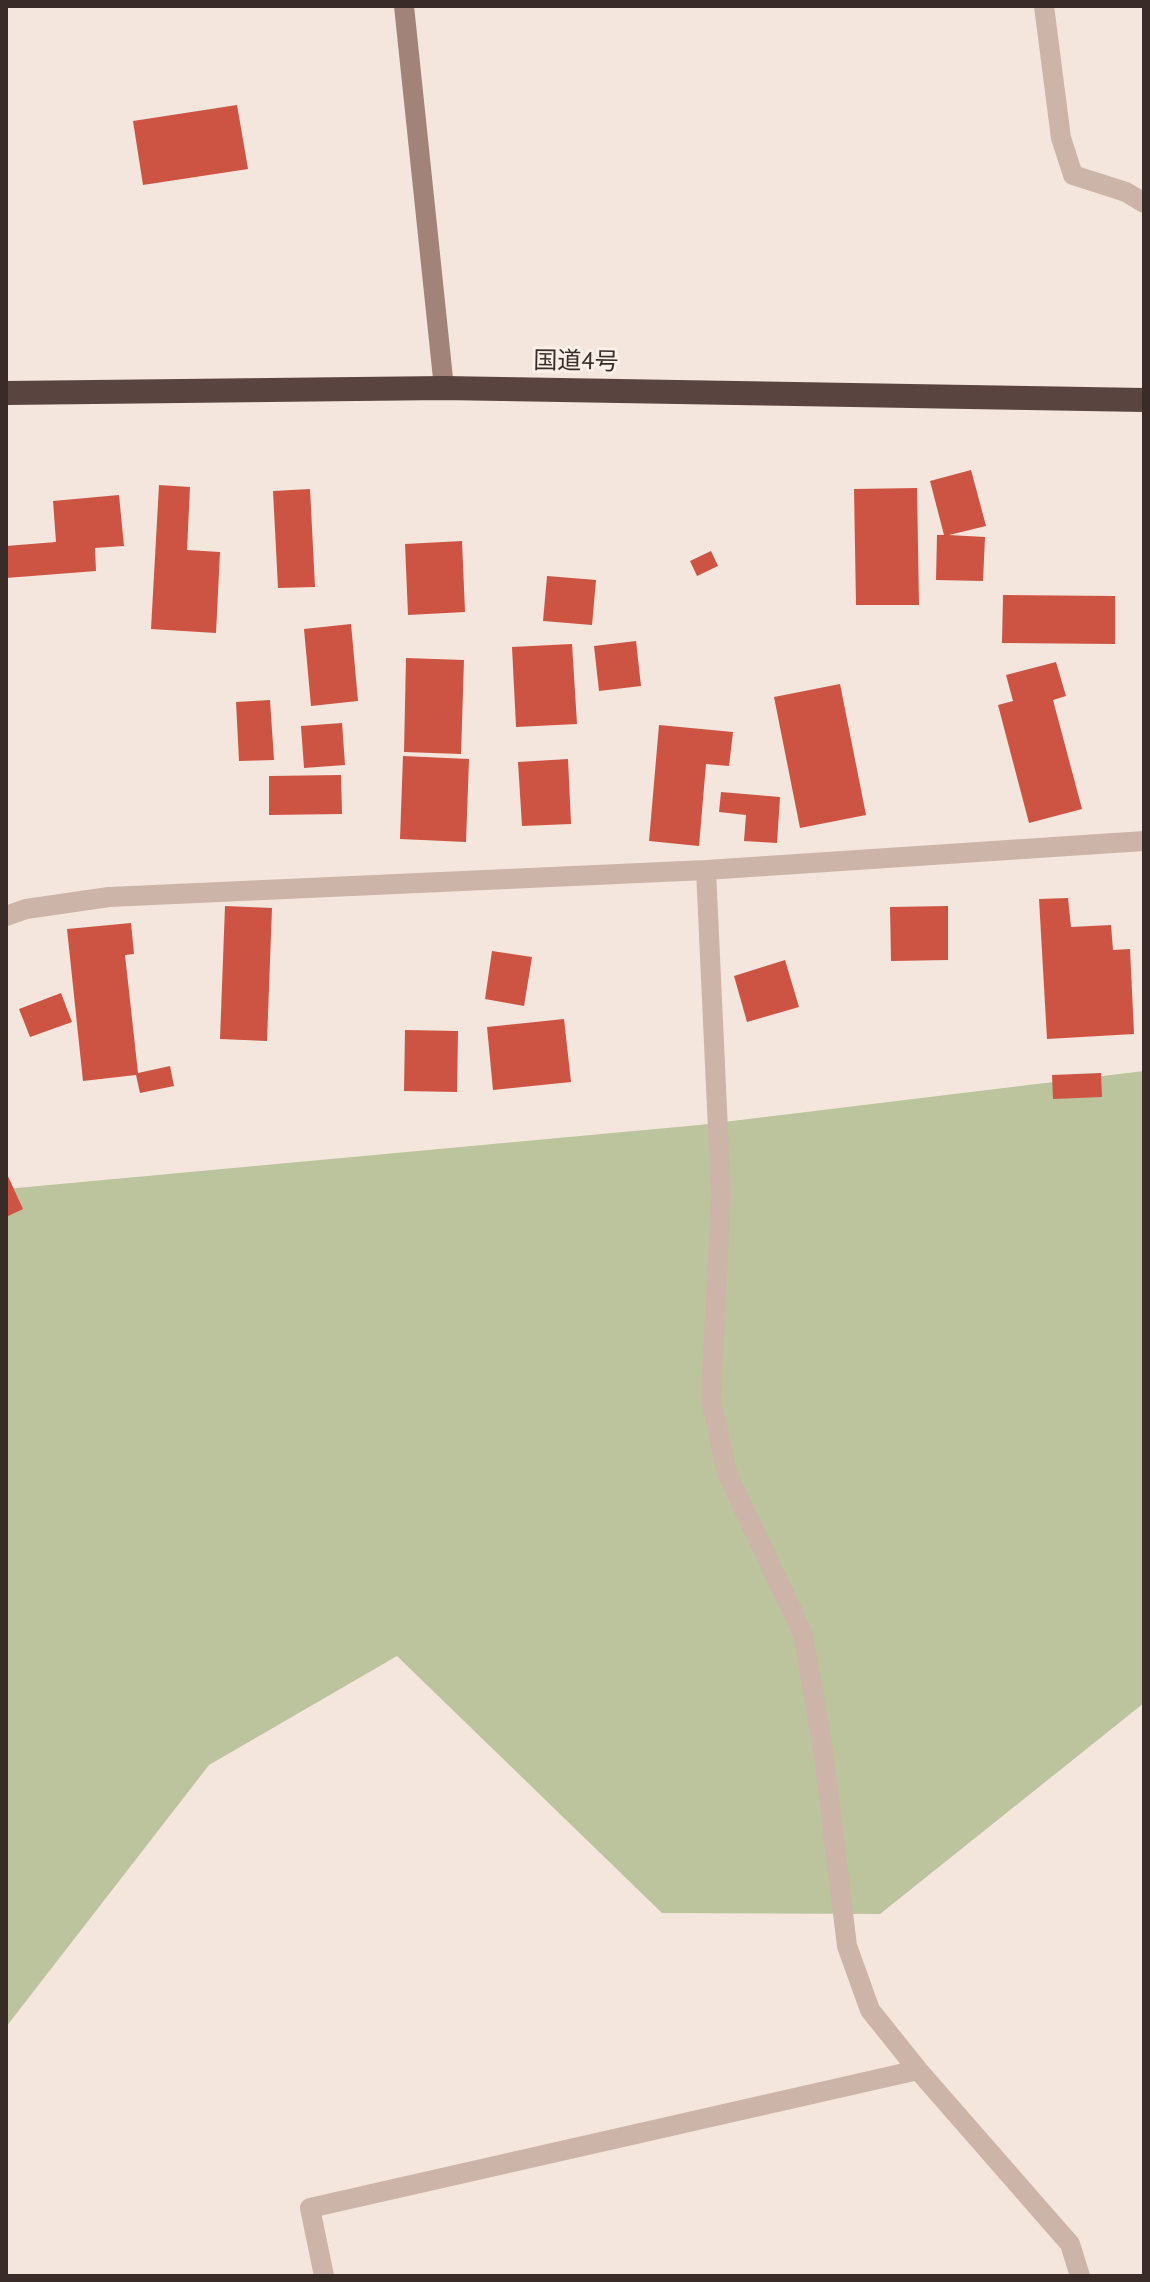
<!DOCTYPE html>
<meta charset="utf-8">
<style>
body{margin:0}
#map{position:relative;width:1150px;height:2282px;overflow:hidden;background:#f4e6dd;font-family:"PT Sans",sans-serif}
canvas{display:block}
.frame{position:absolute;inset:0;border:8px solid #392c28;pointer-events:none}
</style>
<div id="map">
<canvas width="1150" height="2282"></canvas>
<div class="frame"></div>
</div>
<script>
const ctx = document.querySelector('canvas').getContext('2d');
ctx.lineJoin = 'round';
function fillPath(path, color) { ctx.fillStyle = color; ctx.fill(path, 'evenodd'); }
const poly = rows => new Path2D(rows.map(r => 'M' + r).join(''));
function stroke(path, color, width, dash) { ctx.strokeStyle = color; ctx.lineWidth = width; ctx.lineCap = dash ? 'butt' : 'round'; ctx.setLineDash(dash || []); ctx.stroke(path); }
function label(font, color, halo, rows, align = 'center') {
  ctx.font = font + ' "PT Sans","Noto Sans JP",sans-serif'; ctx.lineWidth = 6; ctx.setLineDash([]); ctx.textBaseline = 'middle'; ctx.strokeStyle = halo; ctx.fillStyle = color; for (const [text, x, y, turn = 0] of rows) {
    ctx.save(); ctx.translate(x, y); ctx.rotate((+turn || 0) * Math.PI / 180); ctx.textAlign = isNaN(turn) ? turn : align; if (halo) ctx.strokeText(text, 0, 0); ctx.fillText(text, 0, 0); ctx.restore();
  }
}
const green = poly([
 [1144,1071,1144,1703,880,1914,662,1913,397,1656,209,1765,6,2027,6,1189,699,1125]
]);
const building = poly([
 [237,105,248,169,143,185,133,121],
 [971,470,986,526,949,535,985,537,983,581,936,580,937,535,944,535,930,481],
 [159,485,190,487,187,550,220,552,216,633,151,629],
 [917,488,919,605,856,605,854,489],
 [310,489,315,587,278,588,273,491],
 [119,495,124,546,95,548,96,571,6,578,6,546,56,542,53,501],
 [462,541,465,612,408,615,405,544],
 [711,551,718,566,697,576,690,561],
 [547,576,596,580,592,625,543,621],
 [1003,595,1115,596,1115,644,1002,643],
 [351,624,358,701,311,706,304,629],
 [636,641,641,686,599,691,594,646],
 [572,644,577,724,516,727,512,647],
 [406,658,464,660,461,754,404,752],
 [1056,662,1066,696,1053,700,1082,809,1029,823,998,705,1013,701,1006,675],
 [840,684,866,815,800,828,774,697],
 [270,700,274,760,239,761,236,702],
 [342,723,345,765,304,768,301,726],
 [659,725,733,732,729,766,706,764,699,846,649,841],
 [403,756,469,759,466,842,400,839],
 [568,759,571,824,522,826,518,762],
 [341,775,342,814,269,815,269,776],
 [721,792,780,797,777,843,744,841,746,815,719,812],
 [1068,898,1071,927,1111,925,1113,950,1130,949,1134,1034,1047,1039,1039,899],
 [225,906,272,908,267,1041,220,1039],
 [948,906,948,960,891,961,890,907],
 [131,923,134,954,125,955,138,1073,170,1066,174,1086,140,1093,136,1075,83,1081,67,929],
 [492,951,532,957,524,1006,485,999],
 [785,960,799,1007,747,1022,734,976],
 [61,993,72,1022,30,1037,19,1009],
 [564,1019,571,1082,493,1090,487,1027],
 [405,1030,458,1031,457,1092,404,1091],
 [1101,1073,1102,1097,1053,1099,1052,1075],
 [6,1172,23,1209,6,1217]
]);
const street = poly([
 [1044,6,1061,138,1073,175,1126,192,1144,203],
 [706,870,721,1195,711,1399,727,1473,803,1634,824,1756,847,1946,870,2010,918,2070,1070,2244,1080,2276],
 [6,916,26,909,109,897,706,870,1144,841],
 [324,2276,310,2208,918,2070]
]);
const secondary = poly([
 [404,6,444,388]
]);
const highway = poly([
 [6,393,444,388,1144,400]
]);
const streetNames = [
 ["国道4号",576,362,1]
];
fillPath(green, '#bbc49c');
fillPath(building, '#cd5442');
stroke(street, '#cdb4a8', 20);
stroke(secondary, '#a18379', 20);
stroke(highway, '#5a443f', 24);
label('24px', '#392c28', '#fbf1ea', streetNames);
</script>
